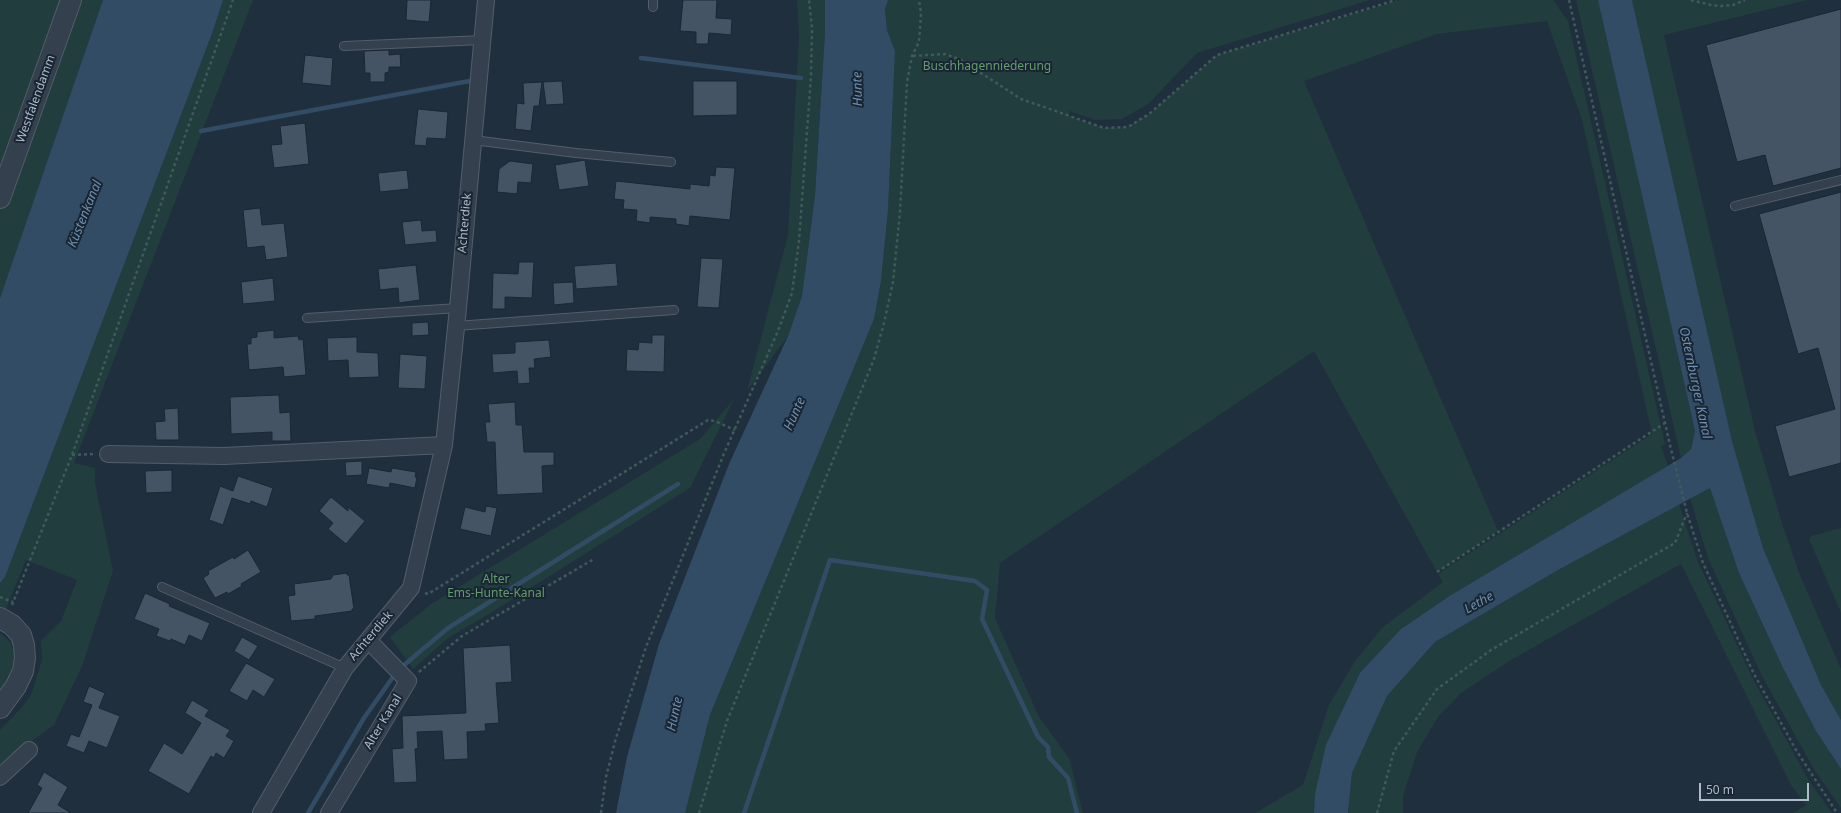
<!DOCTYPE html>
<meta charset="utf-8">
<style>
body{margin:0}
#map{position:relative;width:1841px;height:813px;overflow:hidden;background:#202f3d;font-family:"Noto Sans",sans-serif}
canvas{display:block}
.scale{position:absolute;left:1699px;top:783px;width:110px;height:18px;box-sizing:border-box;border:2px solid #afbbc9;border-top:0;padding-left:5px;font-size:12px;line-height:14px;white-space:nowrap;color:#afbbc9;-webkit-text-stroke:3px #192532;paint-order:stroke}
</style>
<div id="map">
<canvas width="1841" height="813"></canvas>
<div class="scale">50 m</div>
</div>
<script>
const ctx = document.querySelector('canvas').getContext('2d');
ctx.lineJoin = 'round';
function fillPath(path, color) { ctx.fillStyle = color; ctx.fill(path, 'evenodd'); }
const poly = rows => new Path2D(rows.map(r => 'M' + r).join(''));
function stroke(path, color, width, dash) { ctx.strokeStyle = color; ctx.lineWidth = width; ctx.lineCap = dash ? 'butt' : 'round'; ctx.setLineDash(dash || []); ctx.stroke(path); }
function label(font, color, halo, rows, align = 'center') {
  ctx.font = font + ' "Noto Sans",sans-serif'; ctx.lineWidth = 4; ctx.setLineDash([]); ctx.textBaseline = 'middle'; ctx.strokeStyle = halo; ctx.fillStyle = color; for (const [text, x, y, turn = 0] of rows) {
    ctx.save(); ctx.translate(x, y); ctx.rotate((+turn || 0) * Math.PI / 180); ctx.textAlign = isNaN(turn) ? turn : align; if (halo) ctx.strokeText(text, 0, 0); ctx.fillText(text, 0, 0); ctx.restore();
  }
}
const green = poly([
 [0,0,103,0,0,298],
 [223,0,253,0,74,463,95,468,95,483,113,571,82,666,54,725,0,764,0,730,23,706,31,695,42,660,41,641,61,621,77,580,26,560,0,623,0,583,5,577,213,31],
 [797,0,825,0,825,32,815,195,802,296,788,336,747,391,788,235,799,35],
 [888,0,1370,0,1197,53,1148,104,1122,119,1096,120,1069,111,1069,116,1104,128,1128,127,1149,114,1217,55,1400,0,1553,0,1568,21,1665,444,1661,446,1668,466,1451,595,1401,629,1315,794,1314,813,1255,813,1303,785,1329,705,1355,661,1383,627,1443,582,1438,574,1652,434,1582,120,1547,21,1437,34,1304,81,1498,531,1437,572,1314,351,1000,563,995,618,1039,717,1069,758,1083,813,685,813,710,715,874,319,881,281,888,210,895,51,887,30,885,9],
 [1576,0,1598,0,1695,431,1691,449,1681,458],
 [1632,0,1807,0,1664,35,1755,431,1781,520,1799,573,1841,669,1841,720,1821,685,1763,548,1732,441],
 [734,399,690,488,497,609,448,638,413,669,390,637,431,604,700,439],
 [1710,487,1739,573,1783,668,1816,731,1841,769,1841,808,1815,771,1761,674,1708,558,1690,498],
 [1679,504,1698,562,1753,679,1808,779,1832,813,1793,813,1806,805,1791,785,1681,564,1511,660,1461,693,1438,717,1417,752,1403,796,1403,813,1348,813,1352,773,1387,696,1435,642,1558,570],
 [1841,528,1841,613,1809,539,1811,536],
 [0,633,10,642,14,652,13,663,10,675,0,691]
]);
const water = poly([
 [103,0,223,0,213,31,5,577,0,583,0,298],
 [825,0,888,0,885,9,887,30,895,51,888,210,881,281,874,319,710,715,685,813,616,813,627,757,659,644,729,464,788,336,802,296,815,195,825,32],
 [1598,0,1632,0,1732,441,1763,548,1821,685,1841,720,1841,769,1816,731,1783,668,1739,573,1710,488,1558,570,1435,642,1387,696,1352,773,1348,813,1314,813,1315,794,1326,745,1360,673,1401,629,1451,595,1681,458,1691,449,1695,431]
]);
const stream = poly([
 [641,58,801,78],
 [201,131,475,80],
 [404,665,448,628,678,484],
 [308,813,364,718,393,677],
 [744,813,830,560,975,581,987,590,982,619,1038,737,1048,747,1049,757,1068,778,1077,813]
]);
const building = poly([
 [407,0,431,0,429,22,406,20,407,0],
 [683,0,717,0,716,18,732,19,731,35,709,33,708,44,696,44,696,32,680,31,683,0],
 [1841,9,1841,168,1773,186,1765,155,1737,162,1706,45,1841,9],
 [389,50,389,55,400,54,401,67,389,67,389,72,385,73,385,82,370,82,370,73,365,73,364,51,389,50],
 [305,55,333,58,331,86,302,83,305,55],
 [562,81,564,104,546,105,543,82,562,81],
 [693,81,737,81,737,115,693,116,693,81],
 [542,82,539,106,534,106,531,131,515,129,517,103,524,104,523,83,542,82],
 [418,109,448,112,446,139,427,138,426,146,414,145,418,109],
 [305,123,309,164,274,168,271,145,282,144,280,126,305,123],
 [585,160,589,186,559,190,555,165,585,160],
 [510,161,533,164,531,183,518,182,517,194,497,192,499,169,510,161],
 [716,167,735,168,730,220,690,216,689,226,676,224,676,219,650,217,650,223,636,221,637,210,623,209,624,200,614,199,616,181,690,189,690,184,709,186,710,175,715,176,716,167],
 [407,170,409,189,380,192,378,173,407,170],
 [1841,192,1841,463,1789,477,1775,426,1835,409,1818,348,1798,354,1759,214,1841,192],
 [260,208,262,225,284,223,288,257,266,260,264,246,247,248,243,210,260,208],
 [421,220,422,231,436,230,437,242,405,245,402,222,421,220],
 [701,258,723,259,719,308,697,307,701,258],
 [519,262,534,262,532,298,505,297,505,309,492,309,493,273,518,274,519,262],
 [616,263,618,286,576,289,574,266,616,263],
 [416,265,420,300,399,303,398,288,380,290,378,269,416,265],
 [273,278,275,301,243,304,241,282,273,278],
 [573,282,574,303,554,305,553,283,573,282],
 [428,322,429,335,412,336,412,323,428,322],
 [274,330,274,338,298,336,299,340,303,339,306,375,284,377,283,367,249,370,247,344,251,344,251,338,257,337,257,332,274,330],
 [652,335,665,335,664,372,626,371,627,349,638,350,639,342,652,343,652,335],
 [357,337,357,352,378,353,379,377,349,378,348,360,328,361,327,338,357,337],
 [549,340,551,357,534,359,535,368,529,368,530,383,518,384,517,371,493,373,492,354,515,353,515,342,549,340],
 [400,354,427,356,425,389,398,388,400,354],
 [279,395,280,413,290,412,291,441,272,441,272,432,231,434,230,397,279,395],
 [515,402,516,425,522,425,524,452,554,452,554,465,542,466,543,493,497,495,495,442,487,442,485,422,490,422,488,404,515,402],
 [178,408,179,440,156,440,155,422,165,421,164,409,178,408],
 [362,461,362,475,346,476,345,462,362,461],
 [369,468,391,472,392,468,416,472,415,477,417,477,415,488,390,483,389,488,366,484,369,468],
 [172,470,172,492,146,493,145,471,172,470],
 [238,476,273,488,267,507,251,501,250,504,232,498,223,525,209,520,220,486,233,491,238,476],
 [331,497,348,511,348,507,365,521,346,544,328,529,333,523,319,511,331,497],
 [486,506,497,508,491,536,460,529,465,507,485,512,486,506],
 [248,550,261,572,241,584,242,586,228,594,227,592,215,598,203,578,209,574,208,571,233,557,234,559,248,550],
 [347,573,347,575,349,575,354,609,352,609,352,611,315,616,315,619,291,621,288,596,295,595,294,584,331,579,333,575,347,573],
 [145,593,170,604,169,606,210,623,202,641,189,635,185,645,171,639,170,641,156,636,159,629,134,619,145,593],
 [242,637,258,646,249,660,234,651,242,637],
 [510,645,512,682,496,683,499,723,485,724,486,731,467,732,468,759,444,760,442,731,417,732,418,748,415,749,417,782,394,783,392,749,403,748,402,716,466,713,463,648,510,645],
 [246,663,275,679,264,697,253,690,247,701,229,691,246,663],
 [89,686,105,693,99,708,120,716,107,748,89,741,84,753,66,746,71,734,79,737,92,705,83,702,89,686],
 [192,700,209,710,205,716,230,730,226,736,234,741,224,758,216,753,214,758,211,756,189,794,148,771,164,743,182,754,201,723,185,713,192,700],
 [44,772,68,787,58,805,71,813,28,813,42,788,37,785,44,772]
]);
const path = poly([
 [1569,0,1670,445,1687,513,1703,563,1754,674,1796,750,1837,813],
 [1691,0,1711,5,1721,6,1733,5,1745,0],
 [913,56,945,54,961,60,1021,99,1104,128,1128,127,1149,114,1217,55,1396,0],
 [72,455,94,454],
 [1437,572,1665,423],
 [425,593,428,594,708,420,715,421,735,430],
 [0,597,13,602],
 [12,605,72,455,233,0],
 [419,672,462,636,594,559],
 [601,813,606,777,616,738,646,647,723,456,778,331,792,293,799,241,811,76,812,28,809,0],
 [699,813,727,721,874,359,884,323,893,282,900,212,907,82,912,56,919,42,921,13,919,0],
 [1377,813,1394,751,1437,689,1491,650,1675,543,1687,513]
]);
const service = poly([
 [653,0,653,7],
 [344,46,483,40],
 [473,140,576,153,671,162],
 [1735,206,1841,180],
 [307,318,458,308],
 [456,326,674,310],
 [162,587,345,668]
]);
const minor = poly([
 [108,454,224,456,444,445],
 [0,777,29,750],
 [261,813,345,668,411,588,444,445,458,308,486,0],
 [329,813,408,681,368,640]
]);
const tertiary = poly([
 [0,198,71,0],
 [0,618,12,625,21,635,24,645,25,658,23,671,16,686,0,708]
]);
const parkNames = [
 ["Buschhagenniederung",987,67],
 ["Alter",496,580],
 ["Ems-Hunte-Kanal",496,594]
];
const streetNames = [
 ["Westfalendamm",36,99,-70],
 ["Achterdiek",465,223,-85],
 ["Achterdiek",371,636,-50],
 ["Alter Kanal",383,722,-59]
];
const waterNames = [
 ["Hunte",858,89,-91],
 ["Küstenkanal",85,214,-68],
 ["Osternburger Kanal",1695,383,78],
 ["Hunte",795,414,-66],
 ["Lethe",1479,603,-29],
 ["Hunte",675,714,-78]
];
fillPath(green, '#223d3e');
fillPath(water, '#324c66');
stroke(stream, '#324c66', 4.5);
fillPath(building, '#445464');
stroke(building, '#1b2734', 1);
stroke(service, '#525e6b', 10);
stroke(minor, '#525e6b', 18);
stroke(tertiary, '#525e6b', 22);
stroke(path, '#405a5b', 2.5, [3, 3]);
stroke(service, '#34404d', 8);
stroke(minor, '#34404d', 16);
stroke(tertiary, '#34404d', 20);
label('12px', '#649c6c', '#192532', parkNames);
label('12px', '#afbbc9', '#192532', streetNames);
label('italic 13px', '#6d8eaf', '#192532', waterNames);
</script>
